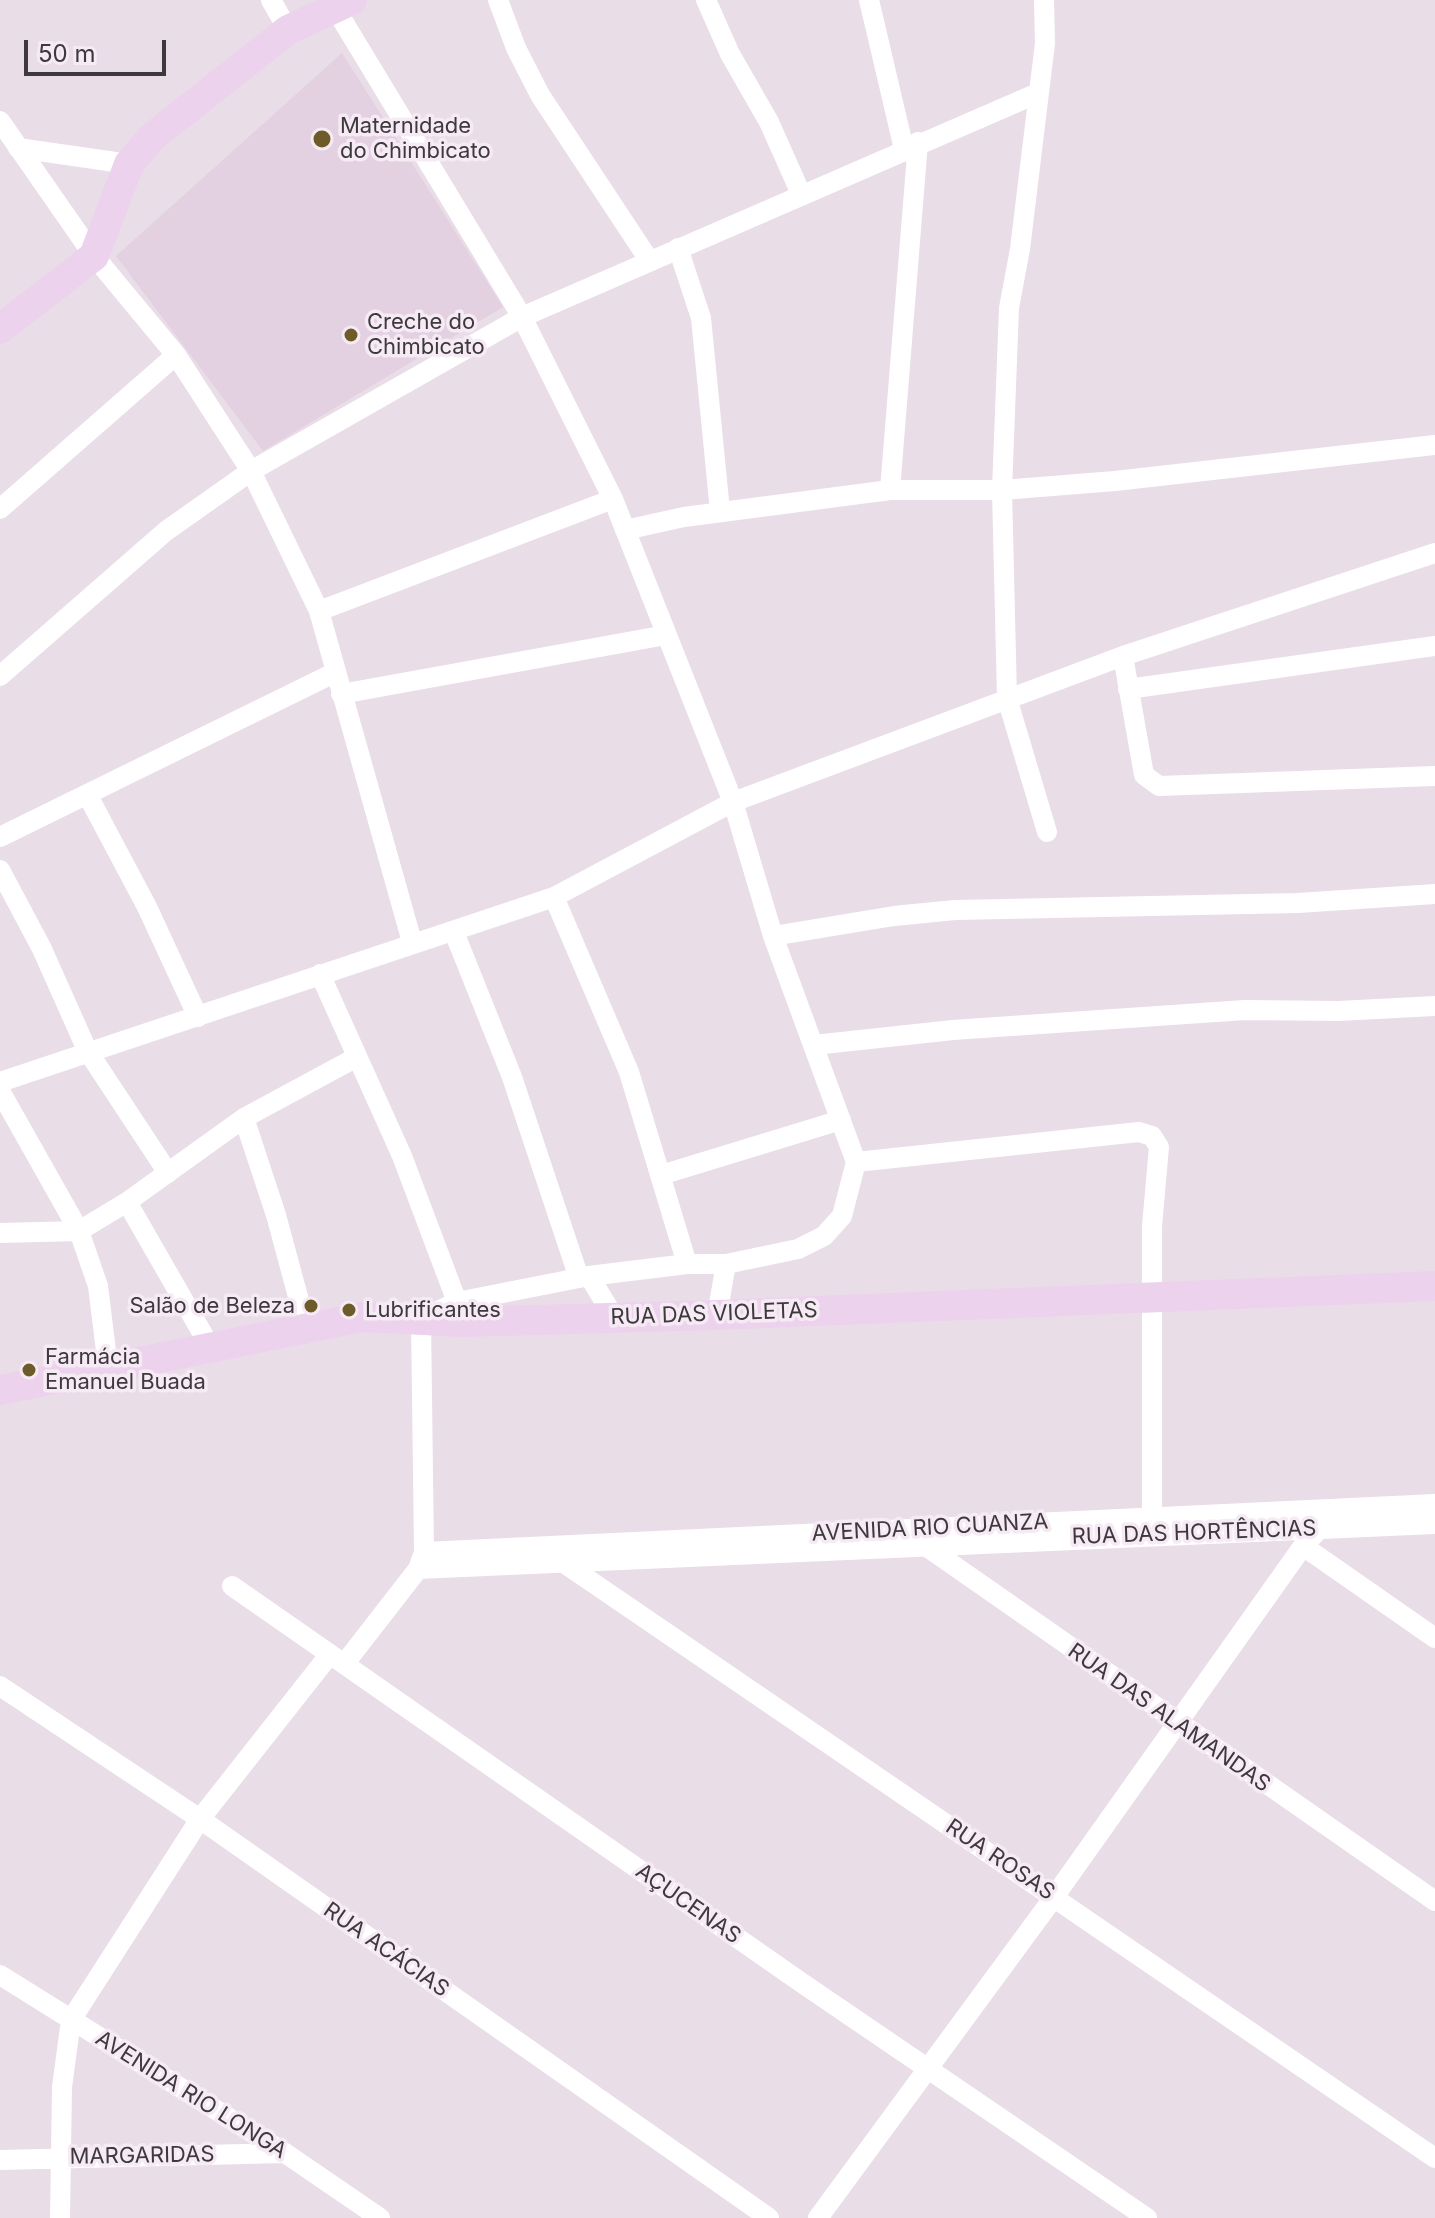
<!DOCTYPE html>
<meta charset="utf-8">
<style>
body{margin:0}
#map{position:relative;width:1435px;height:2218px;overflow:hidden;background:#e9dde8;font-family:Inter,sans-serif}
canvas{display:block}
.scale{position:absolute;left:24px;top:40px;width:142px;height:36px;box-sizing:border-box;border:4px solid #3e393d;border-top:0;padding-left:10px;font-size:24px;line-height:28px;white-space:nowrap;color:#3e393d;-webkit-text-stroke:6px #f6eaf5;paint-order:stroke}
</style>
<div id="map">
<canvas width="1435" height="2218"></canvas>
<div class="scale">50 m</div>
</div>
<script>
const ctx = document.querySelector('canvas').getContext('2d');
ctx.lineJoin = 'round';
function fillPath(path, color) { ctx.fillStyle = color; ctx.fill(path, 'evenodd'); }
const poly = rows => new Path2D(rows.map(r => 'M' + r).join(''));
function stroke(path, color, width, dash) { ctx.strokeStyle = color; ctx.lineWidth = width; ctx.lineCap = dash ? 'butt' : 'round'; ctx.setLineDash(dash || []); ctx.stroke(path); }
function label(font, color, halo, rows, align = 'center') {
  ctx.font = font + ' Inter,sans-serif'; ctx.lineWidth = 7; ctx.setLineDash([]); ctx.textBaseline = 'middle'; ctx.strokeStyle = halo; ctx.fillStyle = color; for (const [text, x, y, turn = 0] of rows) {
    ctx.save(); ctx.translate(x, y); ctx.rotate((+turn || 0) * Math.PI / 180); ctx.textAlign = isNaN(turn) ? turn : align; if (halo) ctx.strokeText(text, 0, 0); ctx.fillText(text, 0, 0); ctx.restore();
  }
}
const built = poly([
 [342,53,503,307,263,451,116,256]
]);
const street = poly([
 [271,0,288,30],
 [498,0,516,48,540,95,649,260],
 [706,0,730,54,769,122,801,194],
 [869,0,904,149],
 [1044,0,1045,43,1020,249,1009,308,1002,490,1007,698,1047,832],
 [335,8,522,317,613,499,733,802,773,936,856,1162,842,1216,824,1236,798,1249,726,1264,687,1264,589,1276,457,1302,464,1322],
 [0,121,94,256,176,355,251,471,319,611,412,942],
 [18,148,129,164],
 [678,248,701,318,720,511],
 [890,490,918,142],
 [0,509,176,355],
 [625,530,684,517,890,490,1002,490,1115,481,1435,445],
 [319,611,613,499],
 [1123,656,1144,775,1159,786,1435,776],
 [0,676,166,531,251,471,522,317,1038,93],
 [1128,689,1435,646],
 [341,694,666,635],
 [87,794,147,907,198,1017],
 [0,837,336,672],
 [0,870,42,949,87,1050,168,1173],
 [554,897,629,1072,687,1264],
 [454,932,512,1077,579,1278],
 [773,936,894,916,955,910,1298,903,1435,894],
 [320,974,402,1156,457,1302,421,1319,424,1552,418,1569,1435,1524],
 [814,1045,953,1030,1245,1010,1338,1011,1435,1006],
 [0,1082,554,897,733,802,1123,656,1435,553],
 [0,1091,79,1231,98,1286,108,1367],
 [244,1118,276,1215,307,1330],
 [856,1162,1139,1132,1152,1136,1159,1147,1152,1226,1152,1517],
 [661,1175,841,1120],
 [127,1202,212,1350],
 [0,1233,79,1231,127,1202,244,1118,357,1057],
 [589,1276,614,1317],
 [717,1315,726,1264],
 [920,1542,1435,1901],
 [1303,1546,1435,1638],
 [424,1552,1435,1504],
 [564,1563,1435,2158],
 [232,1586,802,1983,1147,2218],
 [345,1663,418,1569],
 [0,1686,200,1819,769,2218],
 [0,1975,285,2153,380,2218],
 [0,2160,285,2153],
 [60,2218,62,2087,71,2020,200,1819,330,1654],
 [818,2218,1054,1897,1303,1546,1326,1522]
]);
const secondary = poly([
 [0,329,94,256,129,164,152,137,288,30,352,0],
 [0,1390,363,1317,464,1322,717,1315,1435,1286]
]);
const markers = [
 [322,139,10,"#6d5c2a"],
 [351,335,8,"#6d5c2a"],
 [311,1306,8,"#6d5c2a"],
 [349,1310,8,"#6d5c2a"],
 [29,1370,8,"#6d5c2a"]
];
const poiNames = [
 ["Maternidade",340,126],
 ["do Chimbicato",340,151],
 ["Creche do",367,322],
 ["Chimbicato",367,347],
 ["Salão de Beleza",295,1306,"right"],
 ["Lubrificantes",365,1310],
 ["Farmácia",45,1357],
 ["Emanuel Buada",45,1382]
];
const streetNames = [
 ["RUA DAS VIOLETAS",714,1314,-2],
 ["AVENIDA RIO CUANZA",930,1528,-3],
 ["RUA DAS HORTÊNCIAS",1194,1533,-2],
 ["RUA DAS ALAMANDAS",1169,1718,35],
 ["RUA ROSAS",1000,1860,34],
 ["AÇUCENAS",688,1904,35],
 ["RUA ACÁCIAS",386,1950,35],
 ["AVENIDA RIO LONGA",191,2095,32],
 ["MARGARIDAS",142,2156,-1]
];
fillPath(built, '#e3d0e1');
stroke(street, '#fff', 20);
stroke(secondary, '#edd2ed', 30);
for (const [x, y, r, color] of markers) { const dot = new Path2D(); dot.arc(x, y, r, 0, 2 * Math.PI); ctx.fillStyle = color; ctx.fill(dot); stroke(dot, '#f6eaf5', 3); }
label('22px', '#3e393d', '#f6eaf5', poiNames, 'left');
label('22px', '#3e393d', '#f6eaf5', streetNames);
</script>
